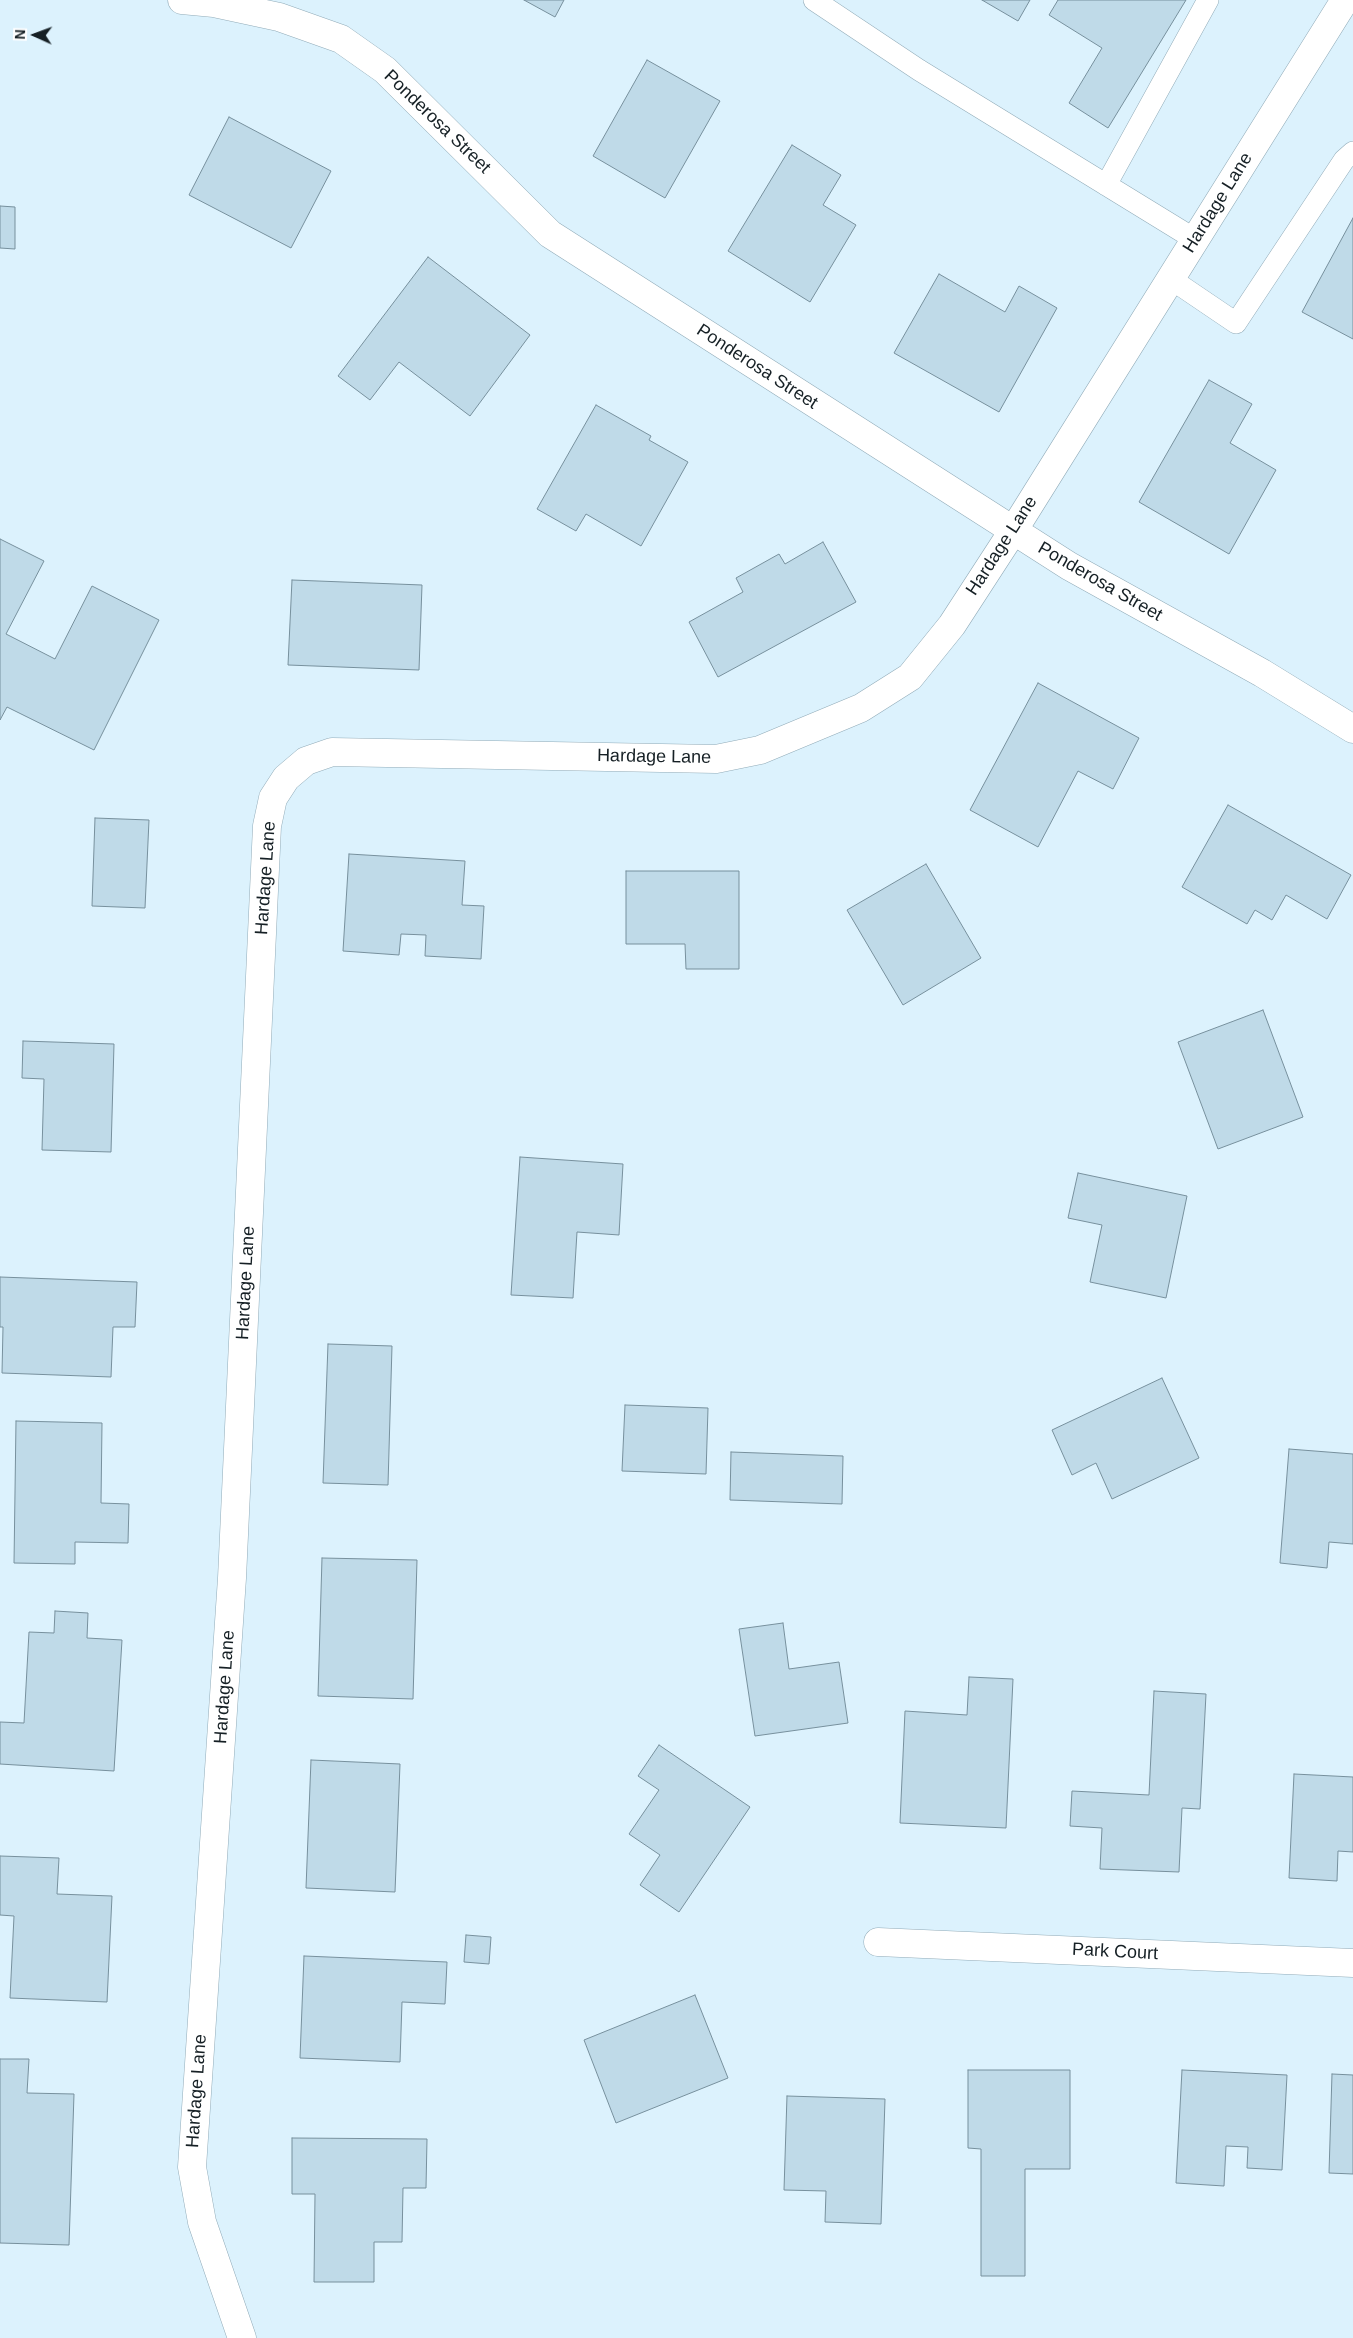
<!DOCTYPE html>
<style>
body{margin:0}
#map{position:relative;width:1353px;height:2338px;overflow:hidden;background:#dcf2fd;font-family:Helvetica,sans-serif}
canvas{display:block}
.north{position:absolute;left:10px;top:10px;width:50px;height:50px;-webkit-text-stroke:4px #fff;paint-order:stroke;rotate:272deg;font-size:14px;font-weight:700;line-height:20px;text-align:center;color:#162025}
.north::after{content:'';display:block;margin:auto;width:18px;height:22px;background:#162025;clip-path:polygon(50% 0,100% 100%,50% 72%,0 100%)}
</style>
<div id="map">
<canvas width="1353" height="2338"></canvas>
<div class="north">N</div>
</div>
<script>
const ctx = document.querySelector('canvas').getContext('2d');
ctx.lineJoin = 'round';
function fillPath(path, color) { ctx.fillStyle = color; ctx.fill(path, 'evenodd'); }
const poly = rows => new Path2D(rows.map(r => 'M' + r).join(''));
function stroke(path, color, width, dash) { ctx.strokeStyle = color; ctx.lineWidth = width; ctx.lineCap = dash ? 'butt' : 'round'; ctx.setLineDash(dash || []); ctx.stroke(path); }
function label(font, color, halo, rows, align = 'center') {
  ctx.font = font + ' Helvetica,sans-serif'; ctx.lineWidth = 4.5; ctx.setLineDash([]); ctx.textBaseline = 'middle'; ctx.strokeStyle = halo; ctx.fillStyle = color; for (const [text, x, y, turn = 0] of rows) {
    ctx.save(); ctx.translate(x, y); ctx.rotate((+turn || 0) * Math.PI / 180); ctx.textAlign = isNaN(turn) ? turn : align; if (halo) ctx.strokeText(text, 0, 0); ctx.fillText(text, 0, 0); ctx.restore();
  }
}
const building = poly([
 [524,0,564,0,555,17,524,0],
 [982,0,1030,0,1018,21,982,0],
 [1058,0,1186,0,1108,128,1069,103,1102,48,1049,15,1058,0],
 [647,60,720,101,665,198,593,156,647,60],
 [229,117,331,171,291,248,189,195,229,117],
 [792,145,841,175,823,205,856,225,810,302,728,251,792,145],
 [0,206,15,207,15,249,0,248,0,206],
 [1353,218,1353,339,1302,312,1353,218],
 [428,257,530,335,470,416,399,362,370,400,338,376,428,257],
 [939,274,1005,312,1019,286,1057,308,999,412,894,353,939,274],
 [1209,380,1252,404,1230,443,1276,470,1229,554,1139,502,1209,380],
 [596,405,651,436,649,440,688,462,641,546,586,514,576,531,537,509,596,405],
 [0,539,44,561,6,634,55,659,92,586,159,620,94,750,7,707,0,720,0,539],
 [823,542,856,602,718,677,689,622,743,592,736,578,779,554,785,564,823,542],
 [292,580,422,585,419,670,288,665,292,580],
 [1038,683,1139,738,1113,789,1078,771,1038,847,970,810,1038,683],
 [1228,805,1351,875,1327,919,1286,895,1272,920,1255,910,1247,924,1182,887,1228,805],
 [95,818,149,820,145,908,92,906,95,818],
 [349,854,465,861,462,905,484,906,481,959,425,956,426,935,401,934,399,955,343,951,349,854],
 [926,864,981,958,903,1005,847,910,926,864],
 [626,871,739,871,739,969,686,969,685,944,626,944,626,871],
 [1263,1010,1303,1117,1218,1149,1178,1042,1263,1010],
 [23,1041,114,1044,111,1152,42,1150,44,1079,22,1078,23,1041],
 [520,1157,623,1164,619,1235,577,1232,573,1298,511,1295,520,1157],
 [1078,1173,1187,1196,1166,1298,1090,1282,1102,1225,1068,1218,1078,1173],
 [0,1277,137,1282,135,1327,113,1327,111,1377,2,1373,3,1327,0,1327,0,1277],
 [328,1344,392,1346,388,1485,323,1483,328,1344],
 [1162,1378,1199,1458,1112,1499,1096,1463,1072,1475,1052,1430,1162,1378],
 [625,1405,708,1408,706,1474,622,1471,625,1405],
 [16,1421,102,1423,101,1503,129,1504,128,1543,75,1542,75,1564,14,1563,16,1421],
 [1289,1449,1353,1454,1353,1544,1329,1542,1327,1568,1280,1563,1289,1449],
 [731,1452,843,1456,842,1504,730,1500,731,1452],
 [322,1558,417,1560,413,1699,318,1696,322,1558],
 [55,1611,88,1613,87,1638,122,1640,114,1771,0,1764,0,1722,24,1723,29,1632,54,1633,55,1611],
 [783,1623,789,1669,839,1662,848,1723,755,1736,739,1629,783,1623],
 [969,1677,1013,1679,1006,1828,900,1823,905,1711,967,1715,969,1677],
 [1154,1691,1206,1694,1200,1809,1182,1808,1179,1872,1100,1869,1102,1828,1070,1826,1072,1791,1149,1795,1154,1691],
 [659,1745,750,1807,679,1912,640,1885,660,1855,629,1834,659,1790,638,1776,659,1745],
 [311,1760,400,1764,395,1892,306,1888,311,1760],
 [1294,1774,1353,1777,1353,1852,1338,1851,1337,1881,1289,1878,1294,1774],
 [0,1856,59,1858,57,1894,112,1896,107,2002,10,1998,14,1916,0,1915,0,1856],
 [466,1935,491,1937,489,1964,464,1962,466,1935],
 [304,1956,447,1962,445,2004,402,2002,400,2062,300,2058,304,1956],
 [695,1995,728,2078,616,2123,584,2040,695,1995],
 [0,2059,29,2059,27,2093,74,2094,69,2245,0,2243,0,2059],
 [968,2070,1070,2070,1070,2169,1025,2169,1025,2276,981,2276,981,2149,968,2148,968,2070],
 [1182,2070,1287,2075,1282,2170,1247,2168,1248,2147,1226,2146,1224,2186,1176,2183,1182,2070],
 [1332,2074,1353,2075,1353,2174,1329,2173,1332,2074],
 [787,2096,885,2099,881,2224,825,2222,826,2191,784,2190,787,2096],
 [292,2138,427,2139,426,2188,403,2188,402,2242,374,2242,374,2282,314,2282,315,2194,292,2194,292,2138]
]);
const lane = poly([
 [814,0,919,70,1196,240],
 [1106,185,1208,0],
 [1171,279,1236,323,1344,160,1353,152]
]);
const street = poly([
 [182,0,214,3,279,17,341,39,385,70,550,234,1069,566,1262,673,1353,729],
 [878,1942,1353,1963],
 [242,2338,202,2222,192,2167,232,1578,267,826,273,798,286,778,306,761,332,752,716,759,760,750,861,708,910,677,952,625,1013,531,1345,0]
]);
const streetNames = [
 ["Ponderosa Street",437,122,44],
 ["Hardage Lane",1218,203,-58],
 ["Ponderosa Street",757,367,33],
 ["Hardage Lane",1002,546,-57],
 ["Ponderosa Street",1100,582,30],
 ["Hardage Lane",654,757,1],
 ["Hardage Lane",266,878,-86],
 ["Hardage Lane",246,1283,-87],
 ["Hardage Lane",225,1687,-86],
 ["Park Court",1115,1952,3],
 ["Hardage Lane",197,2091,-86]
];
fillPath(building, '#bfdae8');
stroke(building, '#77909d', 1);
stroke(lane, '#91abb8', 22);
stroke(street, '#91abb8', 29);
stroke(lane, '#fff', 21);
stroke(street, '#fff', 28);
label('18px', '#162025', '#fff', streetNames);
</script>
